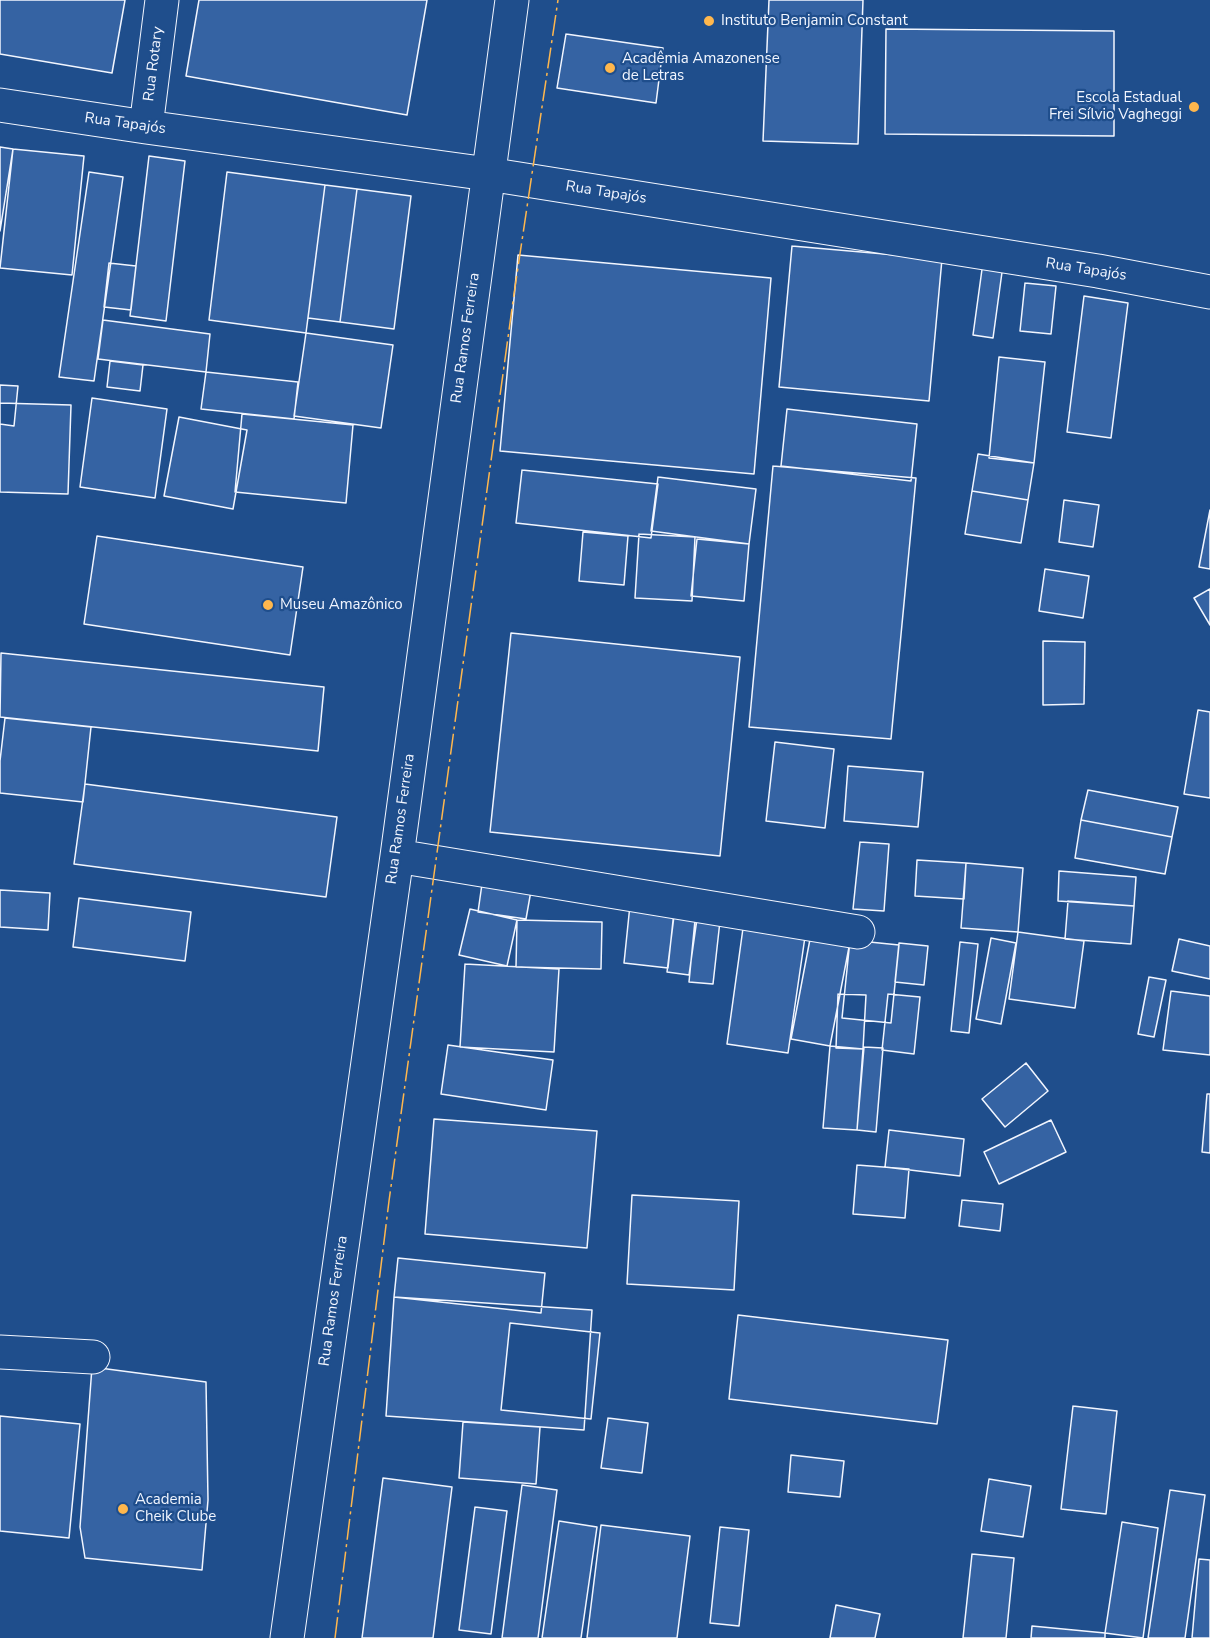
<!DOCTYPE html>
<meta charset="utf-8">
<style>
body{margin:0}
canvas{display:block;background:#1f4e8c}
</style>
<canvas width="1210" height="1638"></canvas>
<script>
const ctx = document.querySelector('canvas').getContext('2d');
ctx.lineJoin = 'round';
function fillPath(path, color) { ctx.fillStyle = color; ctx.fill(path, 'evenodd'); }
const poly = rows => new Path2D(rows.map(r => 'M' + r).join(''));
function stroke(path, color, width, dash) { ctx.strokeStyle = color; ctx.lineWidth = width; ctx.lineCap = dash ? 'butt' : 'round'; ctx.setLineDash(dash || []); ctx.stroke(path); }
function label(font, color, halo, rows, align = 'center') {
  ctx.font = font + ' "Nunito Sans",sans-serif'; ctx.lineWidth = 4.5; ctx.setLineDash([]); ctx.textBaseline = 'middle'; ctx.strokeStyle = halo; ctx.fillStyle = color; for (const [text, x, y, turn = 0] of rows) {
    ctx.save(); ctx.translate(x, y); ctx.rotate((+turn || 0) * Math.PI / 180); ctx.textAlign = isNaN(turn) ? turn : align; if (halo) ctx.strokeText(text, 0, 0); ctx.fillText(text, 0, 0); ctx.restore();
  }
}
const building = poly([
 [0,0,125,0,112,73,0,54,0,0],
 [199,0,427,0,407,115,186,76,199,0],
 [769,0,863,0,858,144,763,141,769,0],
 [886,29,1114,31,1114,136,885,134,886,29],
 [566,34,663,48,656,103,557,88,566,34],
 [0,147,13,149,0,231,0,147],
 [13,149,84,156,72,275,0,268,13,149],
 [149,156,185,161,166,321,130,316,149,156],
 [89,172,123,177,94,381,59,377,89,172],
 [227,172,325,185,306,333,209,320,227,172],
 [325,185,357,189,340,322,308,318,325,185],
 [357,189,411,196,394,329,340,322,357,189],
 [792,246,942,259,929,401,779,387,792,246],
 [518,255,771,278,754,474,500,451,518,255],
 [983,262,1003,265,993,338,973,335,983,262],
 [109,263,136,266,131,310,104,307,109,263],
 [1025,283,1056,286,1051,334,1020,331,1025,283],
 [1084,296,1128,303,1111,438,1067,432,1084,296],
 [103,320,210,334,206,372,98,359,103,320],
 [306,333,393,345,381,428,294,416,306,333],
 [999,357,1045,362,1034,463,989,458,999,357],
 [110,361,143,365,140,391,107,387,110,361],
 [206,372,298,382,294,419,201,409,206,372],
 [0,385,18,386,14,426,0,424,0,385],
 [92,398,167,409,155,498,80,487,92,398],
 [0,403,71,405,68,494,0,492,0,403],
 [787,409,917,424,911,481,781,466,787,409],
 [242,414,353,425,346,503,235,492,242,414],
 [179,417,247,430,233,509,164,496,179,417],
 [978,454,1034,463,1028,500,972,491,978,454],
 [773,466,916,478,891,739,749,727,773,466],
 [522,470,658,484,651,538,516,523,522,470],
 [658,477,756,489,749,544,651,531,658,477],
 [972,491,1028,500,1021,543,965,534,972,491],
 [1064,500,1099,505,1093,547,1059,542,1064,500],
 [1210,510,1210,569,1199,567,1210,510],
 [583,532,628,536,624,585,579,581,583,532],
 [639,534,695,537,692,601,635,598,639,534],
 [97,536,303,567,290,655,84,624,97,536],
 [697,539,749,544,744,601,691,596,697,539],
 [1045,569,1089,576,1083,618,1039,611,1045,569],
 [1210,589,1210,625,1194,598,1210,589],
 [511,633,740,657,720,856,490,832,511,633],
 [1043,641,1085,642,1084,704,1043,705,1043,641],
 [1,653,324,687,318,751,0,717,1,653],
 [1198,710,1210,712,1210,798,1184,794,1198,710],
 [5,718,91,727,83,802,0,793,0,761,5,718],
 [775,742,834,749,825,828,766,821,775,742],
 [848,766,923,772,918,827,844,821,848,766],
 [85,784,337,817,326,897,74,864,85,784],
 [1088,790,1178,807,1172,837,1081,820,1088,790],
 [1081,820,1172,837,1165,874,1075,858,1081,820],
 [860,842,889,844,884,911,853,909,860,842],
 [917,860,966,863,964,899,915,896,917,860],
 [966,863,1023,868,1018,932,961,928,966,863],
 [1059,871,1136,877,1134,906,1058,901,1059,871],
 [483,877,532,885,526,919,478,912,483,877],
 [0,890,50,893,48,930,0,927,0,890],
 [79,898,191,912,185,961,73,947,79,898],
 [1068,901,1134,906,1131,944,1065,939,1068,901],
 [630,905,674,911,668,968,624,963,630,905],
 [675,908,698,912,689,975,667,972,675,908],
 [470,909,517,920,507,966,459,955,470,909],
 [696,910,721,912,713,984,689,982,696,910],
 [517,920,602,922,601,969,516,967,517,920],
 [744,921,806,930,788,1053,727,1044,744,921],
 [1018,932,1084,941,1075,1008,1009,999,1018,932],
 [811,934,850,942,830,1046,791,1039,811,934],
 [991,938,1016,943,1001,1024,976,1019,991,938],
 [1179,939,1210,946,1210,979,1172,971,1179,939],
 [850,940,899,945,891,1023,842,1018,850,940],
 [960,942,978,944,969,1033,951,1031,960,942],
 [899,943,928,946,924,985,895,982,899,943],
 [465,964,559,969,554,1052,460,1047,465,964],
 [1149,977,1166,980,1154,1037,1138,1034,1149,977],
 [1171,991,1210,996,1210,1055,1163,1050,1171,991],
 [838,994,866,995,863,1049,836,1048,838,994],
 [888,994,920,997,914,1054,882,1050,888,994],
 [448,1045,553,1060,546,1110,441,1094,448,1045],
 [830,1046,863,1049,857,1130,823,1128,830,1046],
 [864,1047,883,1048,876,1132,857,1130,864,1047],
 [1026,1063,1048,1091,1005,1127,982,1099,1026,1063],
 [1207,1094,1210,1094,1210,1153,1202,1152,1207,1094],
 [434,1119,597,1131,587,1248,425,1234,434,1119],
 [1051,1120,1066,1152,999,1184,984,1152,1051,1120],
 [889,1130,964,1139,960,1176,885,1167,889,1130],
 [857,1165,909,1169,905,1218,853,1214,857,1165],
 [632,1195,739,1201,734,1290,627,1284,632,1195],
 [962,1200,1003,1204,1000,1231,959,1226,962,1200],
 [398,1258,545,1273,541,1313,394,1297,398,1258],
 [394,1297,592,1310,584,1430,386,1416,394,1297],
 [738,1315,948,1340,937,1424,729,1399,738,1315],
 [510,1323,600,1333,591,1419,501,1410,510,1323],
 [92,1367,206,1382,208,1500,202,1570,85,1558,80,1527,92,1367],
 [1073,1406,1117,1411,1106,1514,1061,1509,1073,1406],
 [0,1416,80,1424,69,1538,0,1531,0,1416],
 [608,1418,648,1423,642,1473,601,1468,608,1418],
 [463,1422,540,1427,536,1484,459,1478,463,1422],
 [791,1455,844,1461,840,1497,788,1492,791,1455],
 [383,1478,452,1487,433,1638,362,1638,383,1478],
 [989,1479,1031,1486,1023,1537,981,1531,989,1479],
 [522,1485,557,1490,538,1638,502,1638,522,1485],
 [1170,1490,1205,1495,1185,1638,1148,1638,1170,1490],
 [475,1507,507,1511,491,1634,459,1630,475,1507],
 [559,1521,597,1527,581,1638,542,1638,559,1521],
 [1122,1522,1158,1528,1143,1638,1105,1633,1122,1522],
 [601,1525,690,1536,677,1638,587,1638,601,1525],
 [720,1527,749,1530,739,1626,710,1623,720,1527],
 [972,1554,1014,1558,1006,1638,963,1638,972,1554],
 [1199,1559,1210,1560,1210,1638,1192,1638,1199,1559],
 [836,1605,880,1614,875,1638,830,1638,836,1605],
 [1032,1626,1105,1633,1105,1638,1031,1638,1032,1626]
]);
const minor = poly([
 [0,105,146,127,488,174,1098,271,1210,292],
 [146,127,162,0],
 [397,856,858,932],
 [0,1352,93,1357],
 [287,1638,397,856,512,0]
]);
const power = poly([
 [335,1638,389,1201,514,294,558,0]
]);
const markers = [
 [709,21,6,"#ffb74d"],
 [610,68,6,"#ffb74d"],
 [1194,107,6,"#ffb74d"],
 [268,605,6,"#ffb74d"],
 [123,1509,6,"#ffb74d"]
];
const poiNames = [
 ["Instituto Benjamin Constant",721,21],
 ["Acadêmia Amazonense",622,59],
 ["de Letras",622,76],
 ["Escola Estadual",1182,98,"right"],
 ["Frei Sílvio Vagheggi",1182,115,"right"],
 ["Museu Amazônico",280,605],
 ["Academia",135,1500],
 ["Cheik Clube",135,1517]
];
const streetNames = [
 ["Rua Rotary",154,64,-83],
 ["Rua Tapajós",125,124,8],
 ["Rua Tapajós",606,193,9],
 ["Rua Tapajós",1086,270,9],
 ["Rua Ramos Ferreira",466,338,-82],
 ["Rua Ramos Ferreira",401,819,-82],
 ["Rua Ramos Ferreira",334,1301,-82]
];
fillPath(building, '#3563a3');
stroke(building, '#f2f6ff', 1.5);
stroke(minor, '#f2f6ff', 35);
stroke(minor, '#1f4e8c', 33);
stroke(power, '#ffb74d', 1.5, [21, 4.5, 3, 4.5]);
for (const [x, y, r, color] of markers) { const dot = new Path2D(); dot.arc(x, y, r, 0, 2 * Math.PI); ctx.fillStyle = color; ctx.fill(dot); stroke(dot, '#1f4e8c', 2); }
label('15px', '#f2f6ff', '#1f4e8c', poiNames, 'left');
label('15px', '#f2f6ff', '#1f4e8c', streetNames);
</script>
